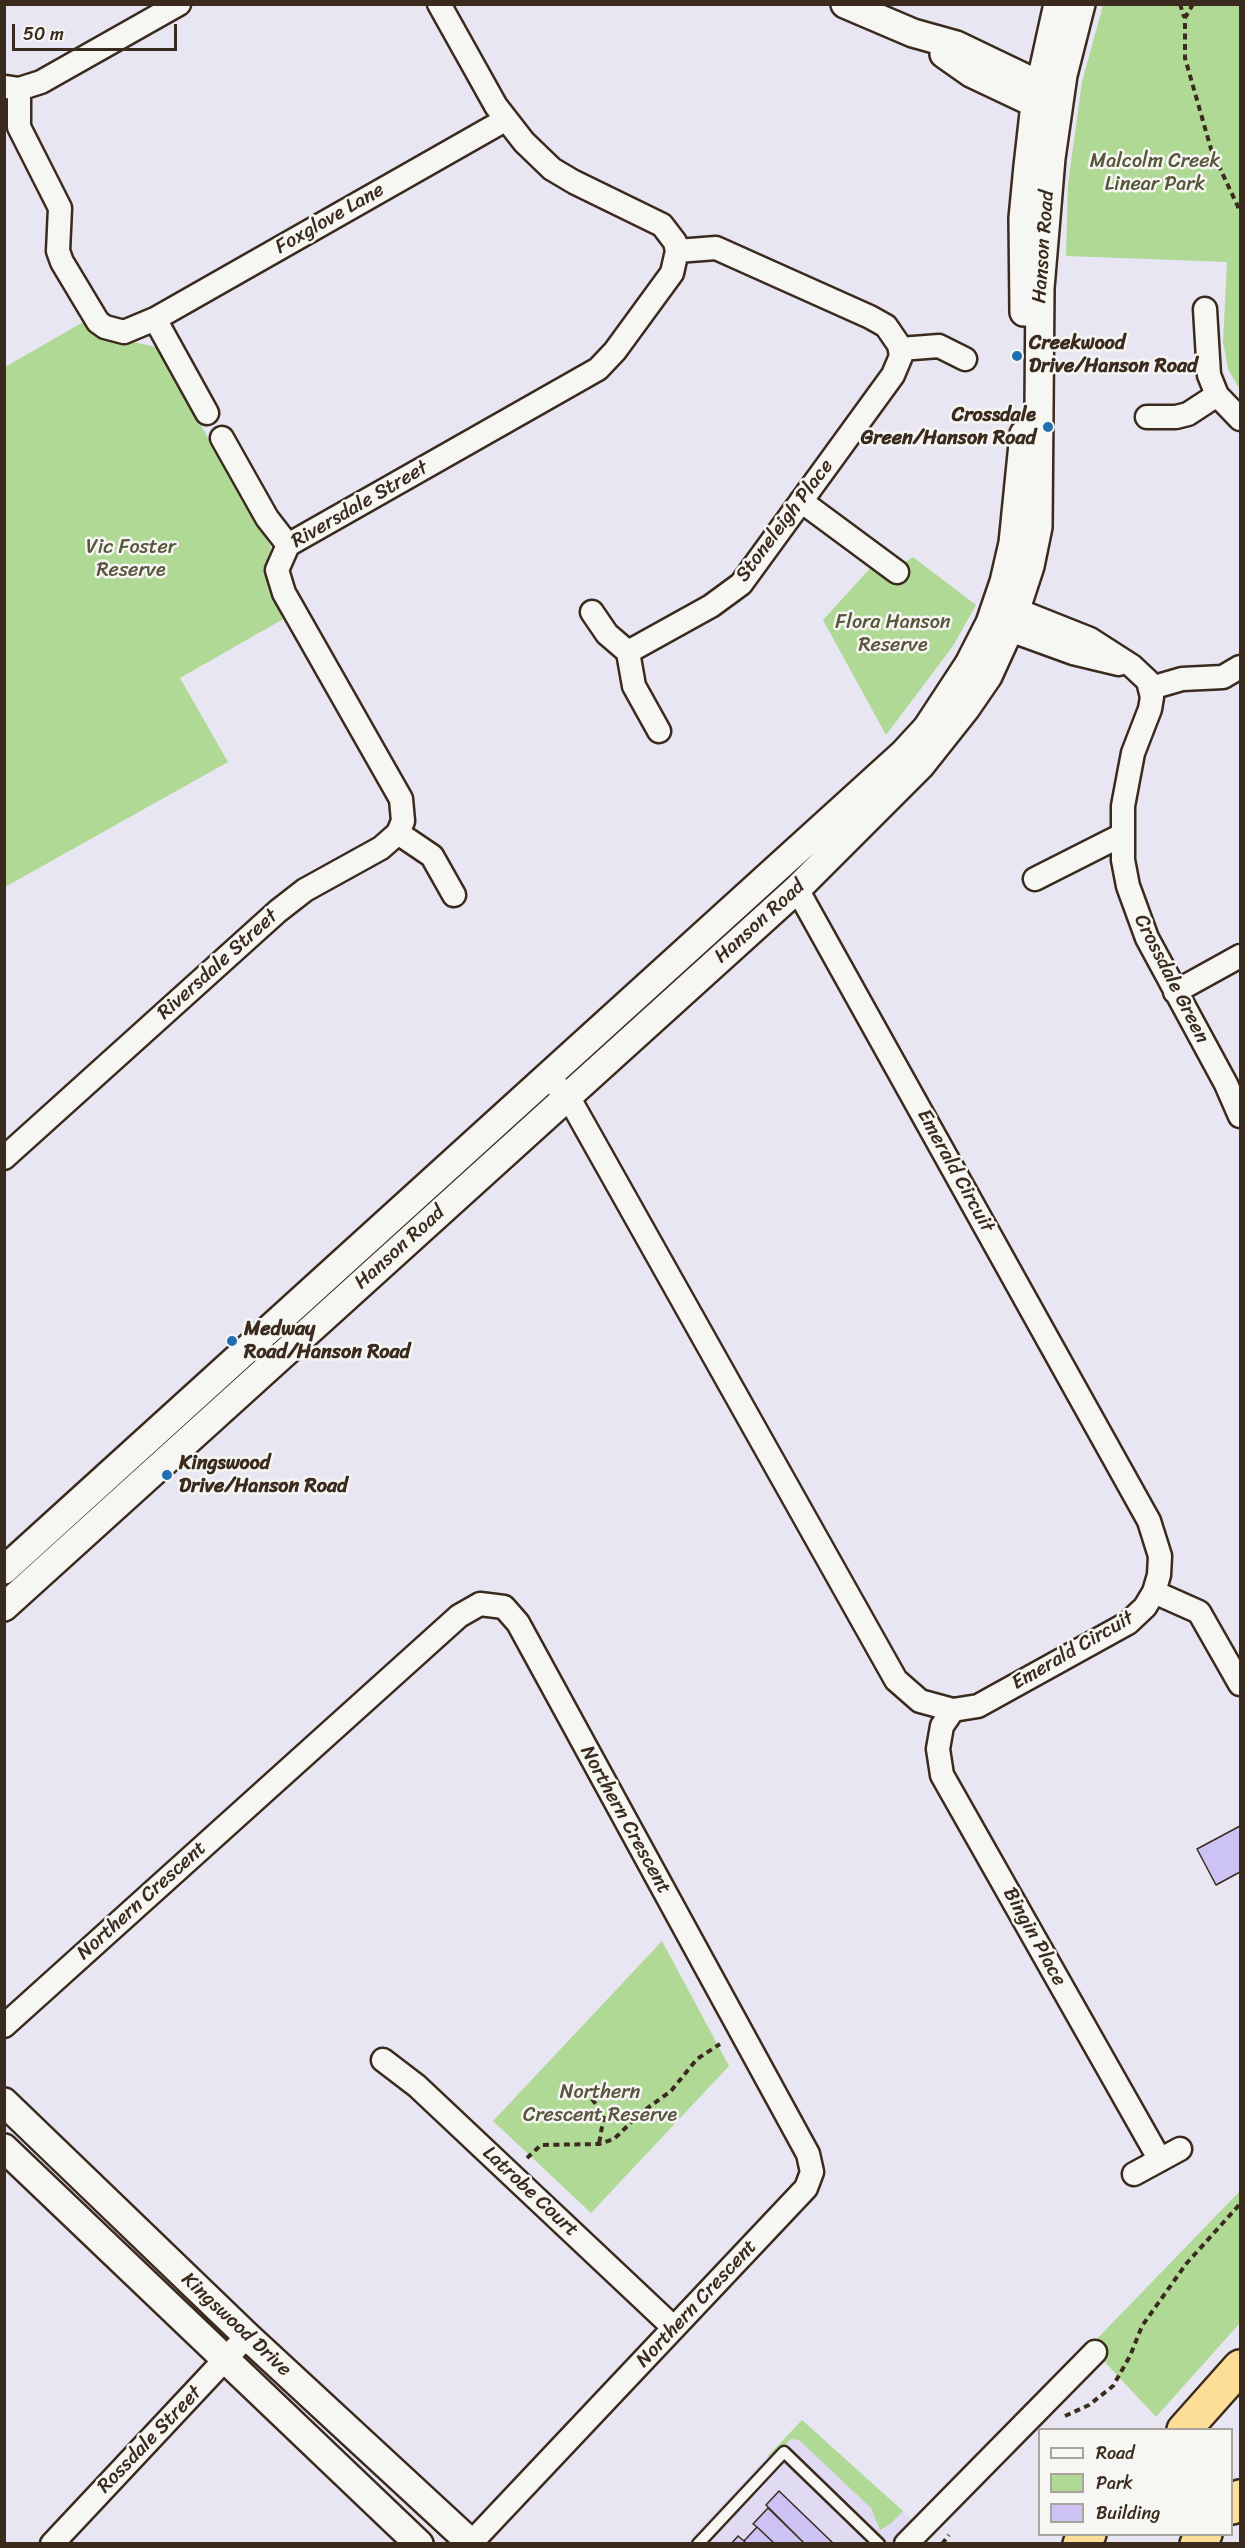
<!DOCTYPE html>
<style>
body{margin:0}
#map{position:relative;width:1245px;height:2548px;overflow:hidden;background:#e9e6f3;font-family:Sriracha,sans-serif}
canvas{display:block}
.frame{position:absolute;inset:0;border:6px solid #3b2a1e;pointer-events:none}
.legend{position:absolute;left:1038px;top:2428px;width:195px;height:108px;box-sizing:border-box;background:#f6f6f2;border:2px solid #aba49d;margin:0;padding:8px 10px;list-style:none;font-size:18px;color:#3b2a1e}
.legend li{display:flex;align-items:center;gap:12px;height:30px}
.legend b{width:30px;border:2px solid #aba49d}
.scale{position:absolute;left:12px;top:24px;width:165px;height:27px;box-sizing:border-box;border:3px solid #3b2a1e;border-top:0;padding-left:8px;font-size:18px;line-height:21px;white-space:nowrap;color:#3b2a1e;-webkit-text-stroke:4px #f6f6f2;paint-order:stroke}
</style>
<div id="map">
<canvas width="1245" height="2548"></canvas>
<div class="frame"></div>
<ul class="legend">
<li><b style="height:8px;background:#f6f6f2"></b>Road</li>
<li><b style="height:16px;background:#b0d996"></b>Park</li>
<li><b style="height:16px;background:#ccc2f4"></b>Building</li>
</ul>
<div class="scale">50 m</div>
</div>
<script>
const ctx = document.querySelector('canvas').getContext('2d');
ctx.lineJoin = 'round';
function fillPath(path, color) { ctx.fillStyle = color; ctx.fill(path, 'evenodd'); }
const poly = rows => new Path2D(rows.map(r => 'M' + r).join(''));
function stroke(path, color, width, dash) { ctx.strokeStyle = color; ctx.lineWidth = width; ctx.lineCap = dash ? 'butt' : 'round'; ctx.setLineDash(dash || []); ctx.stroke(path); }
function label(font, color, halo, rows, align = 'center') {
  ctx.font = font + ' Sriracha,sans-serif'; ctx.lineWidth = 5; ctx.setLineDash([]); ctx.textBaseline = 'middle'; ctx.strokeStyle = halo; ctx.fillStyle = color; for (const [text, x, y, turn = 0] of rows) {
    ctx.save(); ctx.translate(x, y); ctx.rotate((+turn || 0) * Math.PI / 180); ctx.textAlign = isNaN(turn) ? turn : align; if (halo) ctx.strokeText(text, 0, 0); ctx.fillText(text, 0, 0); ctx.restore();
  }
}
const built = poly([
 [802,2420,912,2520,891,2543,685,2544]
]);
const green = poly([
 [1103,5,1240,5,1240,390,1228,369,1223,342,1227,262,1066,256,1068,184,1082,82],
 [85,321,100,336,114,341,138,343,156,347,271,547,266,575,272,592,285,618,180,678,228,762,5,887,5,367],
 [913,557,976,605,953,646,886,735,823,620,873,565,902,564],
 [662,1941,729,2066,591,2213,493,2121],
 [1240,2191,1240,2323,1156,2417,1090,2346],
 [802,2420,903,2511,890,2524,880,2530,871,2508,799,2440,791,2439,777,2453,767,2457]
]);
const building = poly([
 [1240,1826,1240,1872,1216,1885,1197,1849,1240,1826],
 [779,2491,834,2544,805,2544,766,2505,779,2491],
 [768,2508,805,2544,775,2544,757,2527,753,2524,768,2508],
 [757,2527,775,2544,747,2544,744,2541,757,2527],
 [738,2536,744,2541,747,2544,731,2544,738,2536]
]);
const path = poly([
 [1180,4,1184,17],
 [1193,4,1185,18,1185,58,1211,149,1240,211],
 [592,2099,604,2115,599,2144],
 [527,2158,541,2145,599,2144,614,2139,642,2112,671,2091,697,2059,720,2044],
 [1065,2416,1089,2405,1113,2386,1130,2356,1142,2326,1186,2264,1240,2204],
 [942,2544,949,2535]
]);
const service = poly([
 [698,2544,784,2452,879,2544]
]);
const minor = poly([
 [6,87,19,89,41,82,179,4],
 [19,89,19,127,60,208,58,251,62,262,98,322,105,327,124,332,155,319,505,120],
 [1205,309,1209,375,1217,395,1240,419],
 [155,319,207,413],
 [900,349,939,346,965,359],
 [1147,417,1176,417,1188,414,1217,395],
 [222,438,267,518,288,545],
 [801,501,897,572],
 [1002,604,1090,639,1132,666,1148,681,1152,697,1150,709,1133,753,1123,806,1123,860,1128,886,1147,938,1226,1084,1240,1116],
 [592,612,607,634,628,652,634,686,659,731],
 [993,624,1073,653,1119,664],
 [628,652,711,606,741,584,893,375,901,356,899,345,886,326,870,317,716,248,677,251],
 [1151,688,1182,679,1223,677,1240,667],
 [398,833,432,856,454,895],
 [1035,879,1122,835],
 [1175,992,1240,956],
 [548,1075,574,1107,896,1680,920,1701,953,1710,978,1706,1128,1623,1145,1607,1154,1592,1159,1575,1160,1556,1149,1521,797,889],
 [4,1158,278,911,305,890,381,848,398,833,403,821,401,799,284,593,277,570,288,545,598,369,615,351,672,273,677,251,675,242,662,225,574,182,552,169,524,142,496,106,439,4],
 [1154,1592,1199,1612,1240,1684],
 [953,1710,942,1726,938,1749,942,1775,1160,2160],
 [4,2026,459,1616,480,1604,504,1607,518,1623,808,2154,812,2172,806,2188,470,2544],
 [383,2060,417,2086,674,2328],
 [1134,2174,1180,2149],
 [52,2544,247,2336],
 [906,2544,1095,2352]
]);
const tertiary = poly([
 [845,4,913,33,956,45,1054,92],
 [944,54,971,73,1026,99],
 [1024,312,1023,218,1028,166,1034,113,1058,4],
 [4,1570,904,753,927,728,969,664,990,623,1004,582,1013,543,1024,434],
 [4,1607,797,889,920,766,966,708,988,676,1009,630,1030,566,1038,527,1040,288,1051,158,1063,75,1081,4],
 [4,2102,247,2336,472,2544],
 [4,2148,419,2544]
]);
const trunk = poly([
 [1184,2430,1240,2367],
 [1232,2507,1240,2497],
 [1080,2544,1089,2534],
 [1197,2544,1205,2534]
]);
const markers = [
 [1017,356,6,"#1f6fb2"],
 [1048,427,6,"#1f6fb2"],
 [232,1341,6,"#1f6fb2"],
 [167,1475,6,"#1f6fb2"]
];
const parkNames = [
 ["Malcolm Creek",1155,162],
 ["Linear Park",1155,185],
 ["Vic Foster",131,548],
 ["Reserve",131,571],
 ["Flora Hanson",893,623],
 ["Reserve",893,646],
 ["Northern",600,2093],
 ["Crescent Reserve",600,2116]
];
const streetNames = [
 ["Foxglove Lane",330,219,-30],
 ["Hanson Road",1044,247,-86],
 ["Riversdale Street",360,505,-30],
 ["Stoneleigh Place",785,521,-53],
 ["Hanson Road",760,922,-42],
 ["Riversdale Street",218,965,-42],
 ["Crossdale Green",1171,979,63],
 ["Emerald Circuit",955,1171,61],
 ["Hanson Road",400,1248,-42],
 ["Emerald Circuit",1073,1651,-30],
 ["Northern Crescent",625,1820,61],
 ["Northern Crescent",142,1901,-42],
 ["Bingin Place",1034,1937,61],
 ["Latrobe Court",530,2192,43],
 ["Northern Crescent",697,2304,-47],
 ["Kingswood Drive",236,2325,43],
 ["Rossdale Street",150,2440,-46]
];
const poiNames = [
 ["Creekwood",1029,344],
 ["Drive/Hanson Road",1029,367],
 ["Crossdale",1036,416,"right"],
 ["Green/Hanson Road",1036,439,"right"],
 ["Medway",244,1330],
 ["Road/Hanson Road",244,1353],
 ["Kingswood",179,1464],
 ["Drive/Hanson Road",179,1487]
];
fillPath(built, '#e0dbf3');
fillPath(green, '#b0d996');
fillPath(building, '#ccc2f4');
stroke(building, '#3b2a1e', 1.5);
stroke(service, '#3b2a1e', 15);
stroke(minor, '#3b2a1e', 27);
stroke(tertiary, '#3b2a1e', 32);
stroke(trunk, '#3b2a1e', 38);
stroke(path, '#3b2a1e', 4, [6, 4.5]);
stroke(service, '#f6f6f2', 10);
stroke(minor, '#f6f6f2', 22);
stroke(tertiary, '#f6f6f2', 27);
stroke(trunk, '#fcde96', 33);
for (const [x, y, r, color] of markers) { const dot = new Path2D(); dot.arc(x, y, r, 0, 2 * Math.PI); ctx.fillStyle = color; ctx.fill(dot); stroke(dot, '#f6f6f2', 2); }
label('20px', '#58563c', '#f6f6f2', parkNames);
label('20px', '#3b2a1e', '#f6f6f2', streetNames);
label('bold 20px', '#3b2a1e', '#f6f6f2', poiNames, 'left');
</script>
